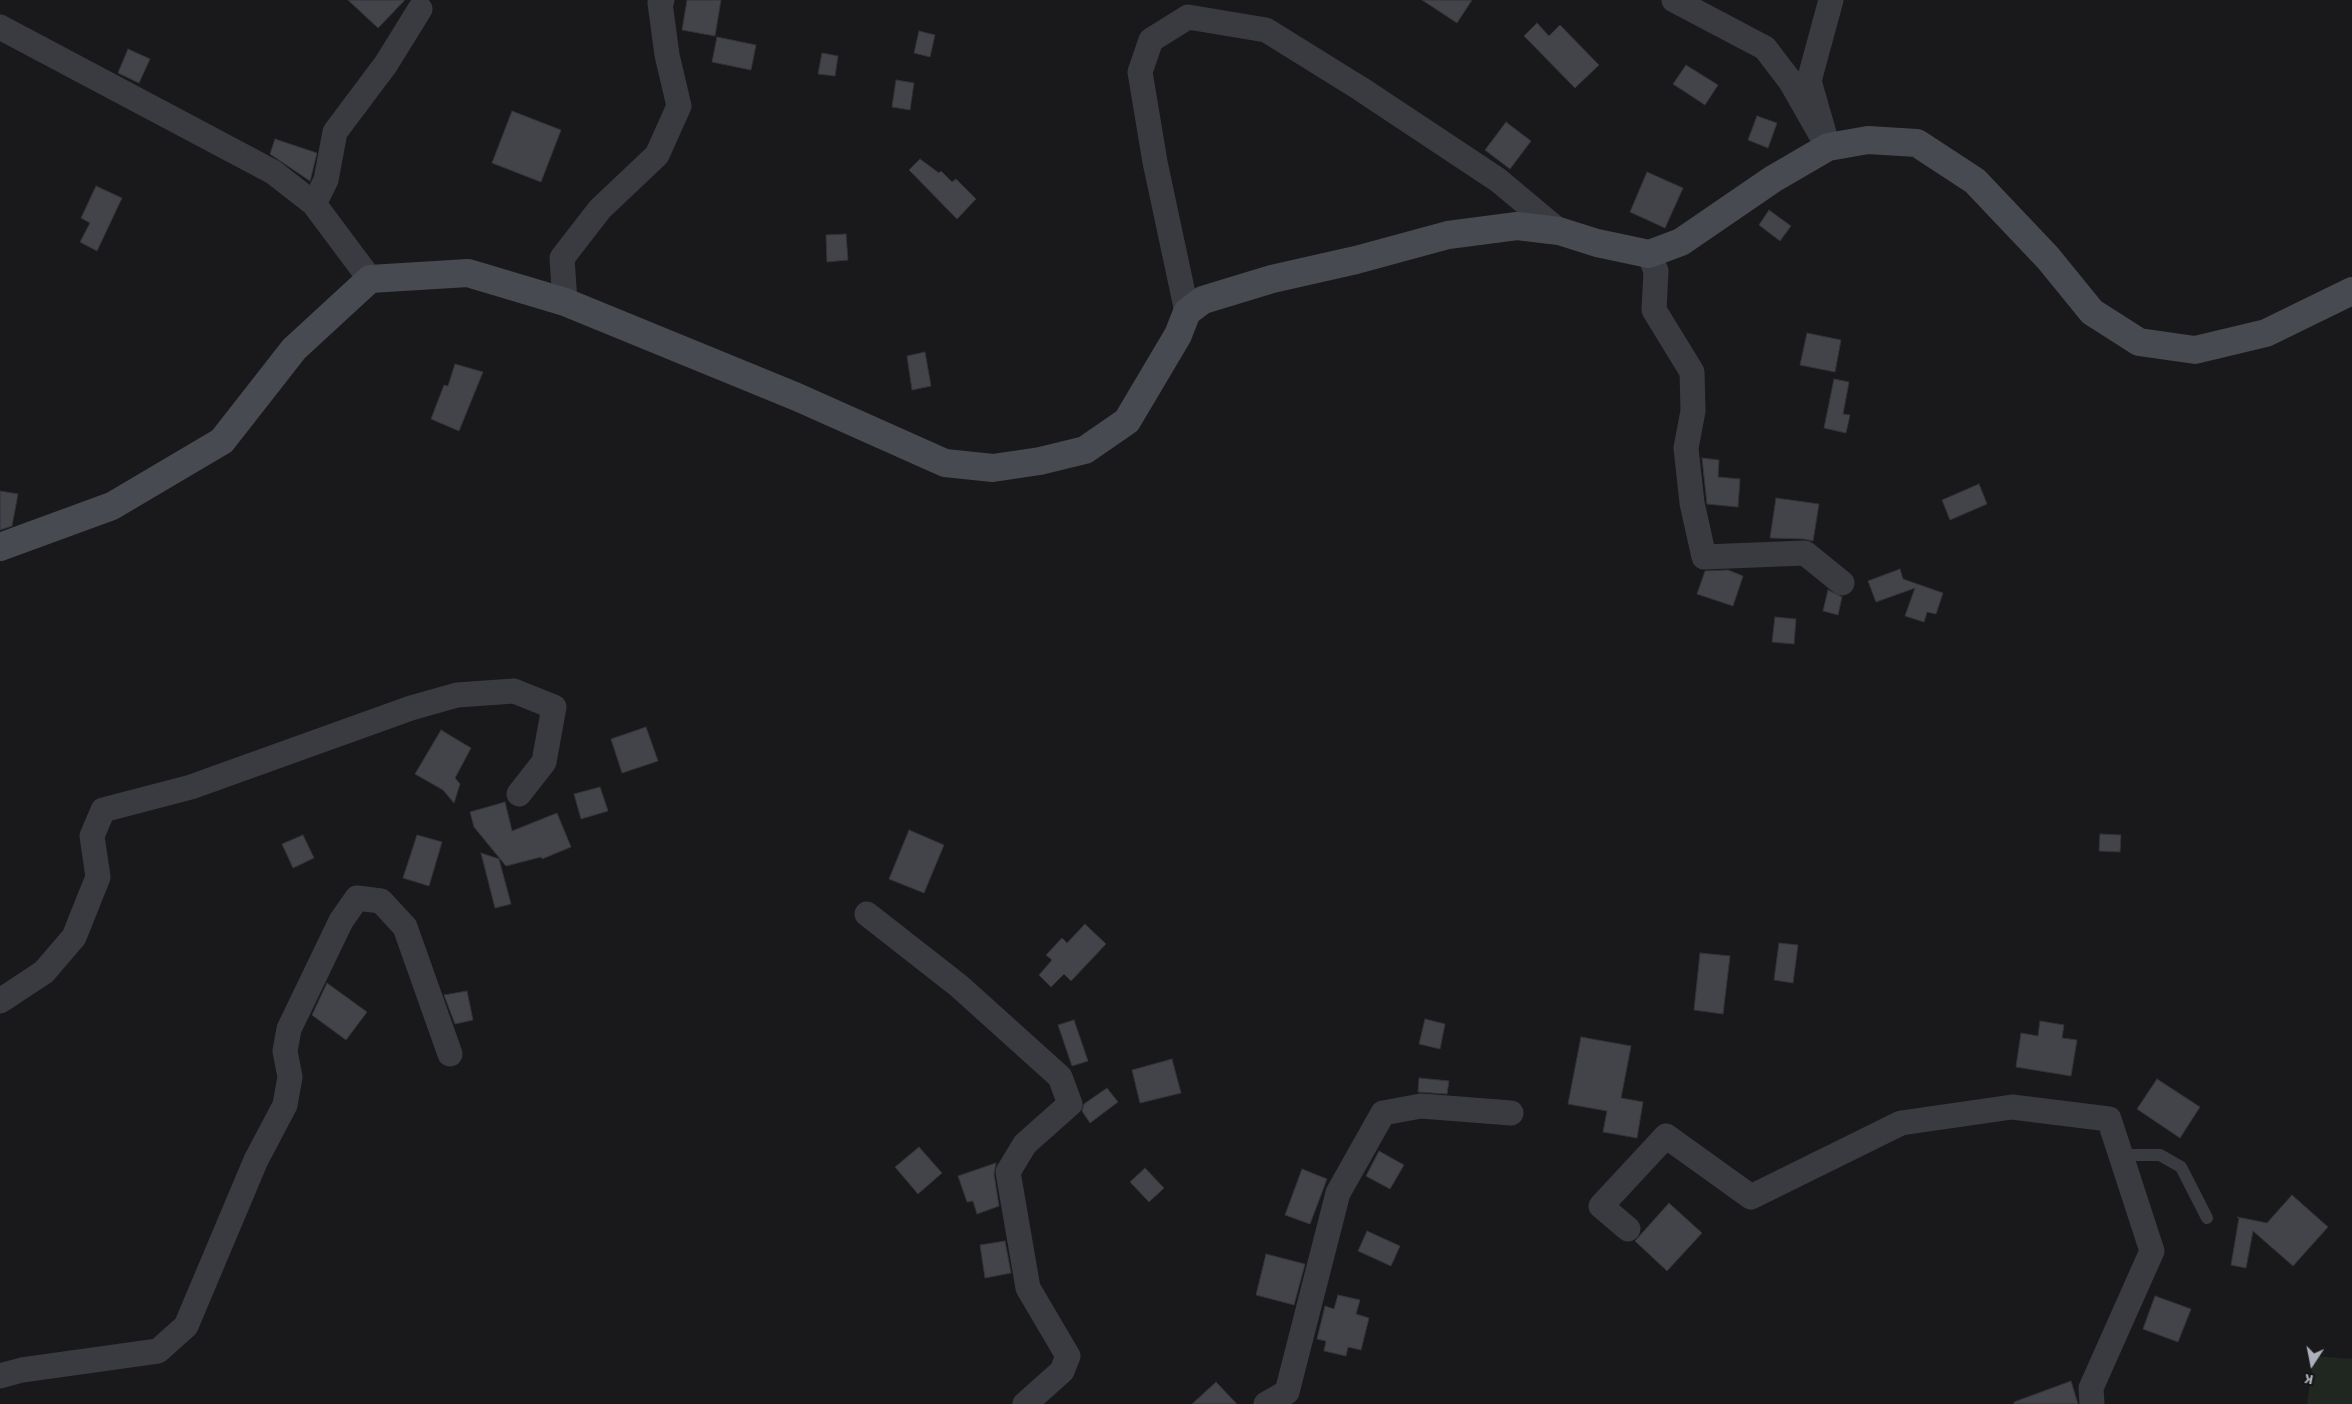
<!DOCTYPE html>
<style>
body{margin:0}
#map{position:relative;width:2352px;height:1404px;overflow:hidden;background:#19191c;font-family:Signika,sans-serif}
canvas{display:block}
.north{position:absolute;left:2287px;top:1339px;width:50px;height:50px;-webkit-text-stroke:4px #141417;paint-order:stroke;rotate:191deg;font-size:14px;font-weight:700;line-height:20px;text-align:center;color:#acb0bb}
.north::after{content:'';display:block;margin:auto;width:18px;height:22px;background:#acb0bb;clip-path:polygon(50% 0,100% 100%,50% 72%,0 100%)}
</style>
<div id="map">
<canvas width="2352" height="1404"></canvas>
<div class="north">K</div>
</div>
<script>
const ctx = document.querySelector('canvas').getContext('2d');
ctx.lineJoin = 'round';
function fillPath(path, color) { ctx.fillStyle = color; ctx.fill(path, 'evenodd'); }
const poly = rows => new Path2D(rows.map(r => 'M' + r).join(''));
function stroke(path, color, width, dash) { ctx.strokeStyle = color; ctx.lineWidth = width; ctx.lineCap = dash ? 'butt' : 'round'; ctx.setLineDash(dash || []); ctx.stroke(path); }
const green = poly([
 [2314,1356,2352,1359,2352,1404,2307,1404]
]);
const building = poly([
 [348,0,405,0,378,28,348,0],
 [687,0,721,0,715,36,682,30,687,0],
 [1422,0,1472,0,1457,23,1422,0],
 [1537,23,1549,36,1560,25,1599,65,1575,88,1524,36,1537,23],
 [919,31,935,35,930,57,914,53,919,31],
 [717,37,756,45,751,70,712,62,717,37],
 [128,49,150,59,139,83,118,73,128,49],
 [822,53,838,56,835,76,818,74,822,53],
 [1686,65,1718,85,1705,105,1673,84,1686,65],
 [896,80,914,83,910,110,892,107,896,80],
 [512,111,561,130,541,182,492,163,512,111],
 [1757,116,1777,123,1768,148,1748,140,1757,116],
 [1506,122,1531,141,1510,169,1485,150,1506,122],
 [275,139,317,153,310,181,270,154,275,139],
 [920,159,939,173,941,171,952,182,956,179,976,199,957,219,909,170,920,159],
 [1647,172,1683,188,1665,228,1630,212,1647,172],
 [96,186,122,198,97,251,80,242,90,223,81,218,96,186],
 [1769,210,1791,226,1780,241,1759,225,1769,210],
 [846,234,848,260,827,262,826,235,846,234],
 [1807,333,1841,340,1835,372,1800,365,1807,333],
 [925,352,931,386,912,390,907,356,925,352],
 [455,364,483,372,459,431,431,419,444,385,448,386,455,364],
 [1834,379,1849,382,1843,414,1850,415,1846,433,1824,428,1834,379],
 [1702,458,1719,460,1718,477,1740,479,1738,507,1707,504,1702,458],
 [1979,484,1987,504,1950,520,1942,500,1979,484],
 [0,491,18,494,12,526,0,530,0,491],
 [1776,498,1819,504,1813,541,1804,539,1770,538,1776,498],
 [1900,569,1903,579,1943,593,1936,614,1927,612,1924,622,1905,616,1915,588,1876,602,1868,581,1900,569],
 [1728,570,1743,576,1733,606,1697,594,1705,571,1728,570],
 [1828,590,1842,597,1838,615,1823,611,1828,590],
 [1775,617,1796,619,1794,644,1772,642,1775,617],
 [646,727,658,761,622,773,611,739,646,727],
 [441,730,471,748,455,778,460,784,454,803,443,790,415,774,441,730],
 [600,787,608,811,581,819,574,794,600,787],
 [505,802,512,831,557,813,571,847,542,859,541,857,506,866,474,827,470,812,505,802],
 [909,830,944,845,924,893,889,879,909,830],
 [2100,834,2121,835,2120,852,2099,851,2100,834],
 [303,835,314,858,293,868,282,844,303,835],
 [417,835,442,842,429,886,403,878,417,835],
 [481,853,499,859,511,904,495,908,481,853],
 [1085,924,1106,944,1071,981,1064,974,1051,987,1039,975,1052,960,1046,955,1062,938,1067,943,1085,924],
 [1779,943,1798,945,1793,983,1774,980,1779,943],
 [1700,953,1730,956,1723,1014,1694,1010,1700,953],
 [327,983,367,1012,346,1040,312,1015,327,983],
 [467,991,473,1020,455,1024,444,995,467,991],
 [1425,1019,1445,1024,1440,1049,1419,1044,1425,1019],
 [1074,1020,1088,1061,1072,1066,1058,1025,1074,1020],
 [2040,1021,2064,1025,2062,1038,2077,1040,2071,1076,2016,1067,2021,1033,2038,1036,2040,1021],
 [1581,1037,1631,1046,1621,1098,1643,1102,1637,1138,1603,1132,1607,1111,1568,1104,1581,1037],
 [1172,1059,1181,1093,1140,1103,1132,1070,1172,1059],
 [1419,1078,1449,1081,1447,1094,1418,1092,1419,1078],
 [2157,1079,2200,1107,2180,1138,2137,1109,2157,1079],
 [1107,1088,1118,1102,1090,1123,1082,1111,1084,1104,1107,1088],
 [919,1147,942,1173,918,1194,895,1167,919,1147],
 [1379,1151,1404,1165,1390,1189,1366,1176,1379,1151],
 [996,1163,994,1174,999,1206,977,1214,973,1201,967,1202,958,1176,996,1163],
 [1145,1168,1164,1188,1149,1202,1130,1182,1145,1168],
 [1302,1169,1327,1179,1310,1224,1285,1215,1302,1169],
 [2292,1195,2328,1227,2293,1266,2253,1231,2246,1268,2231,1265,2239,1218,2237,1217,2267,1223,2292,1195],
 [1669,1203,1702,1233,1667,1271,1635,1241,1669,1203],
 [1367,1231,1400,1246,1391,1266,1358,1251,1367,1231],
 [1005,1241,1011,1273,985,1278,980,1245,1005,1241],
 [1266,1254,1305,1264,1294,1305,1256,1295,1266,1254],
 [1338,1295,1360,1300,1356,1314,1369,1318,1361,1350,1348,1347,1346,1356,1324,1351,1326,1341,1317,1339,1325,1306,1334,1309,1338,1295],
 [2155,1296,2191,1309,2178,1342,2143,1329,2155,1296],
 [2071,1381,2078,1404,2014,1404,2014,1402,2071,1381],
 [1216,1382,1237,1404,1192,1404,1216,1382]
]);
const lane = poly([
 [2121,1155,2160,1155,2181,1167,2207,1218]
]);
const street = poly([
 [1674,0,1765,48,1791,82,1828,147,1809,81,1831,0],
 [0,27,273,172,314,204,370,279],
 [314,204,326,180,335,132,386,64,420,9],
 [1649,254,1656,271,1654,310,1692,372,1693,411,1686,448,1692,503,1704,557,1805,553,1842,583],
 [565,302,562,258,600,209,657,155,679,106,667,55,660,3,662,0],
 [1187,312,1155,162,1140,72,1151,40,1188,17,1266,30,1361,89,1498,180,1559,231],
 [867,914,959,986,1060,1077,1070,1104,1025,1144,1008,1172,1028,1288,1068,1356,1062,1371,1025,1404],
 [0,1001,44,972,74,937,98,877,92,836,103,810,191,787,411,708,457,695,514,691,554,707,544,762,519,794],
 [1628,1229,1601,1206,1666,1136,1751,1197,1901,1123,2012,1107,2109,1119,2152,1251,2091,1388,2092,1404],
 [0,1376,22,1370,158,1351,186,1326,256,1160,285,1105,290,1077,285,1051,289,1029,341,921,357,898,381,901,405,927,450,1054],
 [1266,1404,1287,1392,1338,1193,1383,1113,1421,1106,1511,1113]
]);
const secondary = poly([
 [0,547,112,506,222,441,294,349,370,279,468,273,565,302,797,397,945,463,993,468,1040,461,1085,450,1127,421,1178,335,1187,312,1203,300,1272,279,1356,260,1448,235,1517,226,1559,231,1597,243,1649,254,1681,242,1773,179,1828,147,1868,140,1917,143,1975,181,2048,258,2092,312,2139,342,2195,350,2266,333,2352,291]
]);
fillPath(green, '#1f2720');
fillPath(building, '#434449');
stroke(building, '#333338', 1);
stroke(lane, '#3a3b41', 12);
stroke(street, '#3a3b41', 25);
stroke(secondary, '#484a51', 28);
</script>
